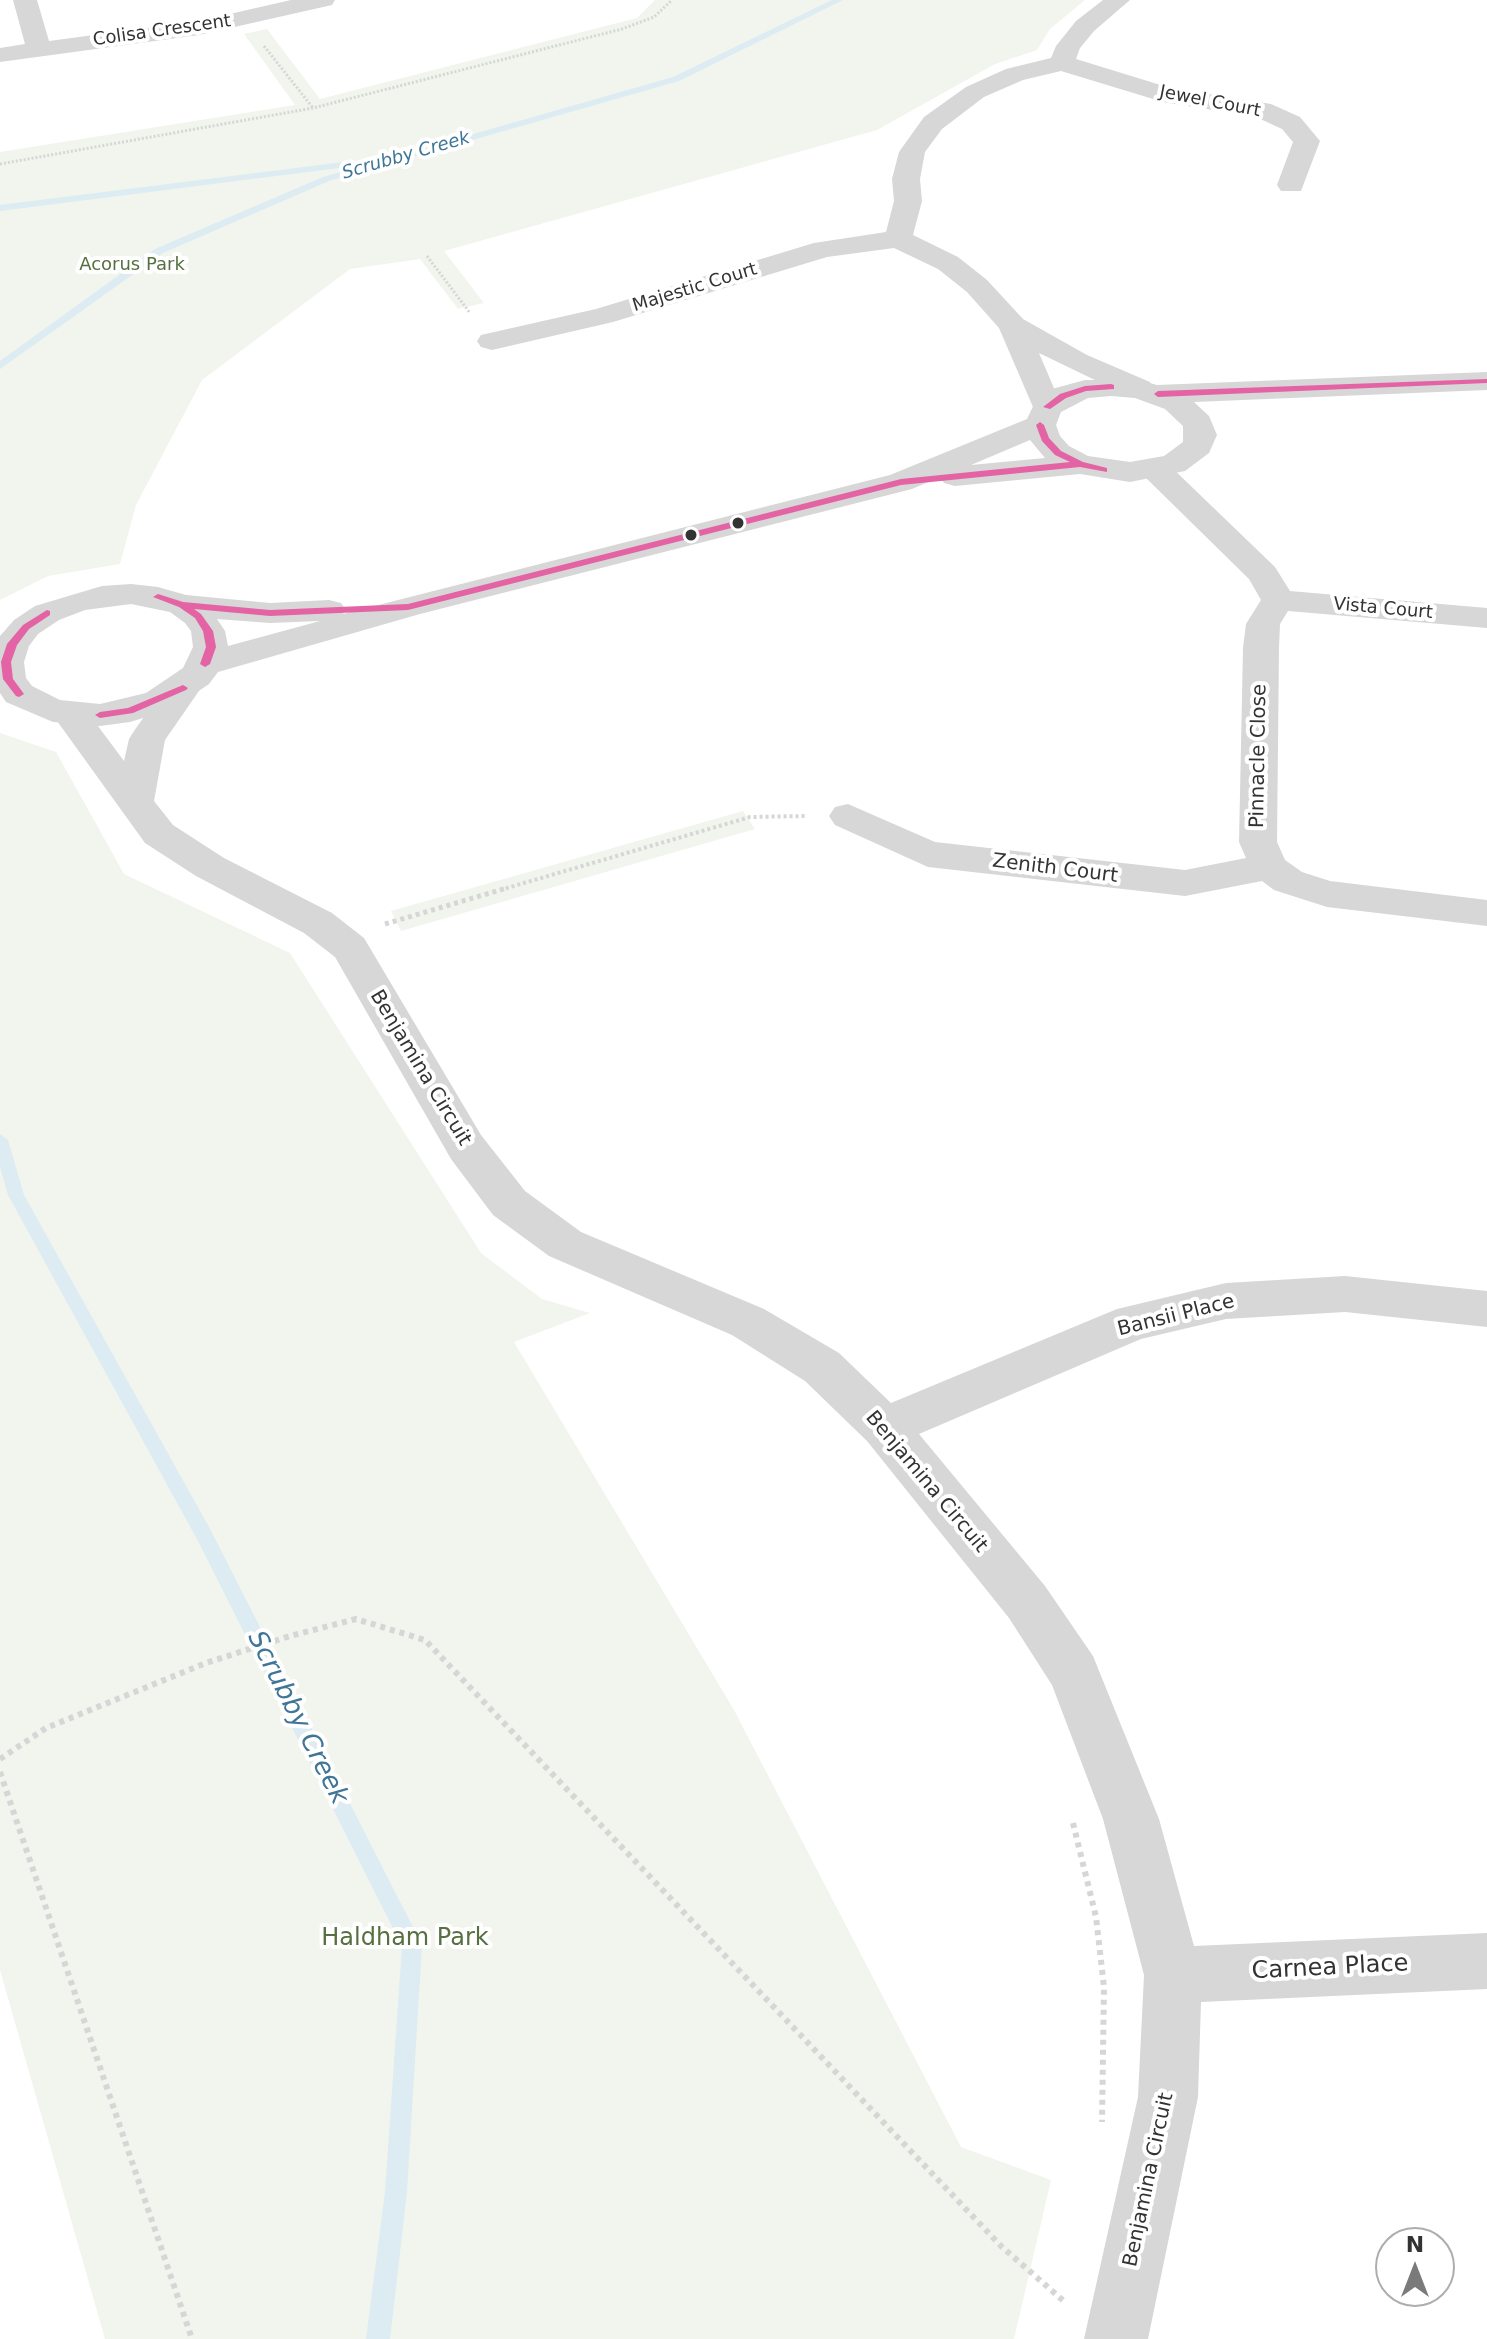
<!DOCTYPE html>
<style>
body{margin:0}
#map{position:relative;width:1487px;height:2339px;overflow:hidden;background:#fff;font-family:"DejaVu Sans",sans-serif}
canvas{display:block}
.north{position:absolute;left:1375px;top:2227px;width:80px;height:80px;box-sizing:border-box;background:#fff;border:2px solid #adadad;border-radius:50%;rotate:0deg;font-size:22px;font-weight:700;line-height:32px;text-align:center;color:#333}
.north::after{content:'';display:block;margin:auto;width:28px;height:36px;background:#7a7a7a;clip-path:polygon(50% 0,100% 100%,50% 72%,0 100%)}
</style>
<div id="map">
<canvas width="1487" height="2339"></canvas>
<div class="north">N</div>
</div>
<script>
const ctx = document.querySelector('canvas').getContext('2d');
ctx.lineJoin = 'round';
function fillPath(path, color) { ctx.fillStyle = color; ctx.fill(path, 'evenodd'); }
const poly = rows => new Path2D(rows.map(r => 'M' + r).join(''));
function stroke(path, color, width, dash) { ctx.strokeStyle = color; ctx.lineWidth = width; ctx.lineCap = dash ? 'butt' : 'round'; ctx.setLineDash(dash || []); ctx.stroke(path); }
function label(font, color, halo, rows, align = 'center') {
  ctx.font = font + ' "DejaVu Sans",sans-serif'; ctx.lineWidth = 8; ctx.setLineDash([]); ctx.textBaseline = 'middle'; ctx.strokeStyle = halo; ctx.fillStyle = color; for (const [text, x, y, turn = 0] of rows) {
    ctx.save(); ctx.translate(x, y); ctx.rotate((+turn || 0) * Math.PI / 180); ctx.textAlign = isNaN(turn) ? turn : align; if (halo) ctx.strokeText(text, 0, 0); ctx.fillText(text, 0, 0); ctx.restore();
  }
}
const green = poly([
 [655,0,1085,0,1050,29,1037,50,995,64,877,130,444,251,484,303,458,309,420,259,350,269,202,380,136,505,120,564,48,576,0,600,0,152,295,105,244,34,267,29,320,99,637,18],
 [0,733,56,752,124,874,290,953,481,1253,542,1299,590,1313,514,1342,734,1710,961,2147,1051,2180,1014,2339,105,2339,0,1970],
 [743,811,755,829,401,931,391,911]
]);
const stream = poly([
 [832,0,843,0,679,81,329,181,163,253,0,369,0,361,155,249,323,177,673,77,832,0],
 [352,161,357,164,355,166,0,211,0,205,352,161],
 [0,1134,8,1140,24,1195,210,1529,422,1945,407,2192,390,2339,366,2339,385,2192,402,1946,198,1541,8,1195,0,1167,0,1134]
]);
const pathFar3 = poly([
 [264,46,313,108],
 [0,164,313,108,622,29,654,17,672,0],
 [427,256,470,313]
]);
const pathFar2 = poly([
 [500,890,750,817,807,816]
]);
const pathFar1 = poly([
 [385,924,507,888]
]);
const path = poly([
 [0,1759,46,1728,206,1663,290,1636,356,1619,425,1640,1001,2246,1066,2303],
 [0,1772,192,2339],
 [1073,1823,1096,1917,1104,1987,1102,2122]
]);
const minor = poly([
 [13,0,37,0,49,41,199,21,291,0,335,0,332,5,199,35,0,62,0,48,25,44,13,0],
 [1103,0,1130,0,1094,31,1080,48,1076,59,1167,87,1271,104,1300,117,1320,141,1301,191,1281,191,1277,185,1293,142,1282,129,1256,117,1163,102,1061,71,1023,80,984,97,942,129,925,152,920,179,922,201,913,235,958,257,987,280,1023,319,1087,355,1150,382,1154,389,1150,396,1139,398,1128,396,1039,353,1062,407,1058,414,1047,416,1036,414,999,328,967,292,938,269,894,248,827,257,613,322,492,350,481,347,477,341,481,335,596,309,814,243,886,232,894,201,892,179,899,152,924,117,966,87,1006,69,1051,58,1056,46,1076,21,1103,0],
 [1156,460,1167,463,1275,567,1290,591,1487,608,1487,628,1288,611,1280,624,1279,648,1277,842,1285,860,1302,872,1330,881,1487,900,1487,926,1327,907,1274,890,1262,881,1185,896,928,867,835,825,829,816,835,807,848,804,935,842,1185,870,1246,858,1239,842,1243,648,1246,624,1261,600,1249,579,1145,477,1140,470,1145,463,1156,460],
 [183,677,196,680,201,688,165,740,154,801,173,825,224,858,332,913,364,938,481,1135,525,1191,581,1232,764,1309,839,1353,891,1403,1117,1309,1226,1283,1345,1276,1487,1291,1487,1327,1345,1312,1226,1319,1141,1339,919,1434,1045,1586,1093,1656,1159,1819,1194,1946,1487,1933,1487,1989,1201,2002,1198,2097,1148,2339,1084,2339,1138,2097,1144,1975,1103,1819,1052,1685,1009,1618,867,1441,805,1381,732,1335,549,1256,493,1215,451,1159,335,957,304,933,196,876,145,843,52,714,57,706,70,703,83,706,124,761,129,739,134,731,170,680,183,677]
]);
const tertiary = poly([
 [1487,372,1487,390,1194,402,1209,416,1217,435,1209,453,1185,471,1130,482,1080,474,955,486,944,483,940,477,912,489,420,614,218,672,209,684,172,709,130,722,100,726,53,722,6,702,0,693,0,636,14,620,35,606,102,586,131,584,158,587,186,595,270,603,329,600,341,603,346,610,343,614,890,475,1027,419,1036,400,1052,389,1085,380,1139,380,1157,385,1487,372],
 [1111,396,1135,398,1165,409,1183,426,1183,442,1164,456,1130,462,1088,456,1069,446,1060,436,1056,425,1061,412,1088,398,1111,396],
 [1030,440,1045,458,971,465,1030,440],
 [131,604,170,612,185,623,191,631,193,647,183,668,146,693,100,704,60,700,32,686,26,678,24,662,29,646,38,634,59,620,85,610,131,604],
 [217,619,270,623,320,621,228,646,225,631,217,619]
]);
const bus1 = poly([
 [1487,379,1487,383,1158,397,1154,394,1158,391,1487,379],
 [1111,384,1114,385,1114,389,1086,391,1066,398,1050,409,1043,407,1060,394,1085,386,1111,384],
 [1040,422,1044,425,1049,438,1061,451,1083,462,1107,468,1107,472,1080,467,901,485,408,610,270,616,194,609,201,614,213,631,216,647,210,664,205,667,200,664,206,647,203,631,195,618,179,607,153,597,158,594,183,602,270,610,408,604,901,479,1070,462,1055,455,1042,441,1036,425,1040,422],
 [47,610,50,611,50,615,29,629,17,645,11,662,13,679,24,694,19,697,16,696,3,679,1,662,7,644,23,625,47,610],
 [183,685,188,688,186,690,133,713,100,718,95,715,100,712,128,708,183,685]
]);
const markers = [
 [738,523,7,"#333"],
 [691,535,7,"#333"]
];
const farStreetnames = [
 ["Colisa Crescent",162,31,-8],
 ["Jewel Court",1210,102,11],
 ["Majestic Court",695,288,-17],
 ["Vista Court",1383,609,5]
];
const farWaternames = [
 ["Scrubby Creek",406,156,-16]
];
const farParknames = [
 ["Acorus Park",132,265]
];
const streetNames = [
 ["Pinnacle Close",1259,756,-89],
 ["Zenith Court",1055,869,7],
 ["Benjamina Circuit",420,1068,59],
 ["Bansii Place",1176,1316,-14],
 ["Benjamina Circuit",926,1482,50],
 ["Benjamina Circuit",1149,2180,-78]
];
const nearParknames = [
 ["Haldham Park",405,1939]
];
const nearStreetnames = [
 ["Carnea Place",1330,1968,-3]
];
const nearWaternames = [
 ["Scrubby Creek",297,1718,63]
];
fillPath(green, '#f1f5ed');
fillPath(stream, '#ddebf3');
stroke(pathFar3, '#d6d6d6', 3, [2, 2]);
stroke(pathFar2, '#d6d6d6', 4, [3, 3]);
stroke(pathFar1, '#d6d6d6', 5, [4, 4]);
stroke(path, '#d6d6d6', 6, [5, 5]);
fillPath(minor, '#d7d7d7');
fillPath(tertiary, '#d7d7d7');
fillPath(bus1, '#e463a4');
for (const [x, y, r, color] of markers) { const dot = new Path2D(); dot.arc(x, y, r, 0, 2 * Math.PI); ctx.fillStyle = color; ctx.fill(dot); stroke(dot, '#fff', 3); }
label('18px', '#333', '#fff', farStreetnames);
label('italic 18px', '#3f7597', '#fff', farWaternames);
label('18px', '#56703f', '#fff', farParknames);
label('20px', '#333', '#fff', streetNames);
label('24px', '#56703f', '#fff', nearParknames);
label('24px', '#333', '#fff', nearStreetnames);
label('italic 26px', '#3f7597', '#fff', nearWaternames);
</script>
